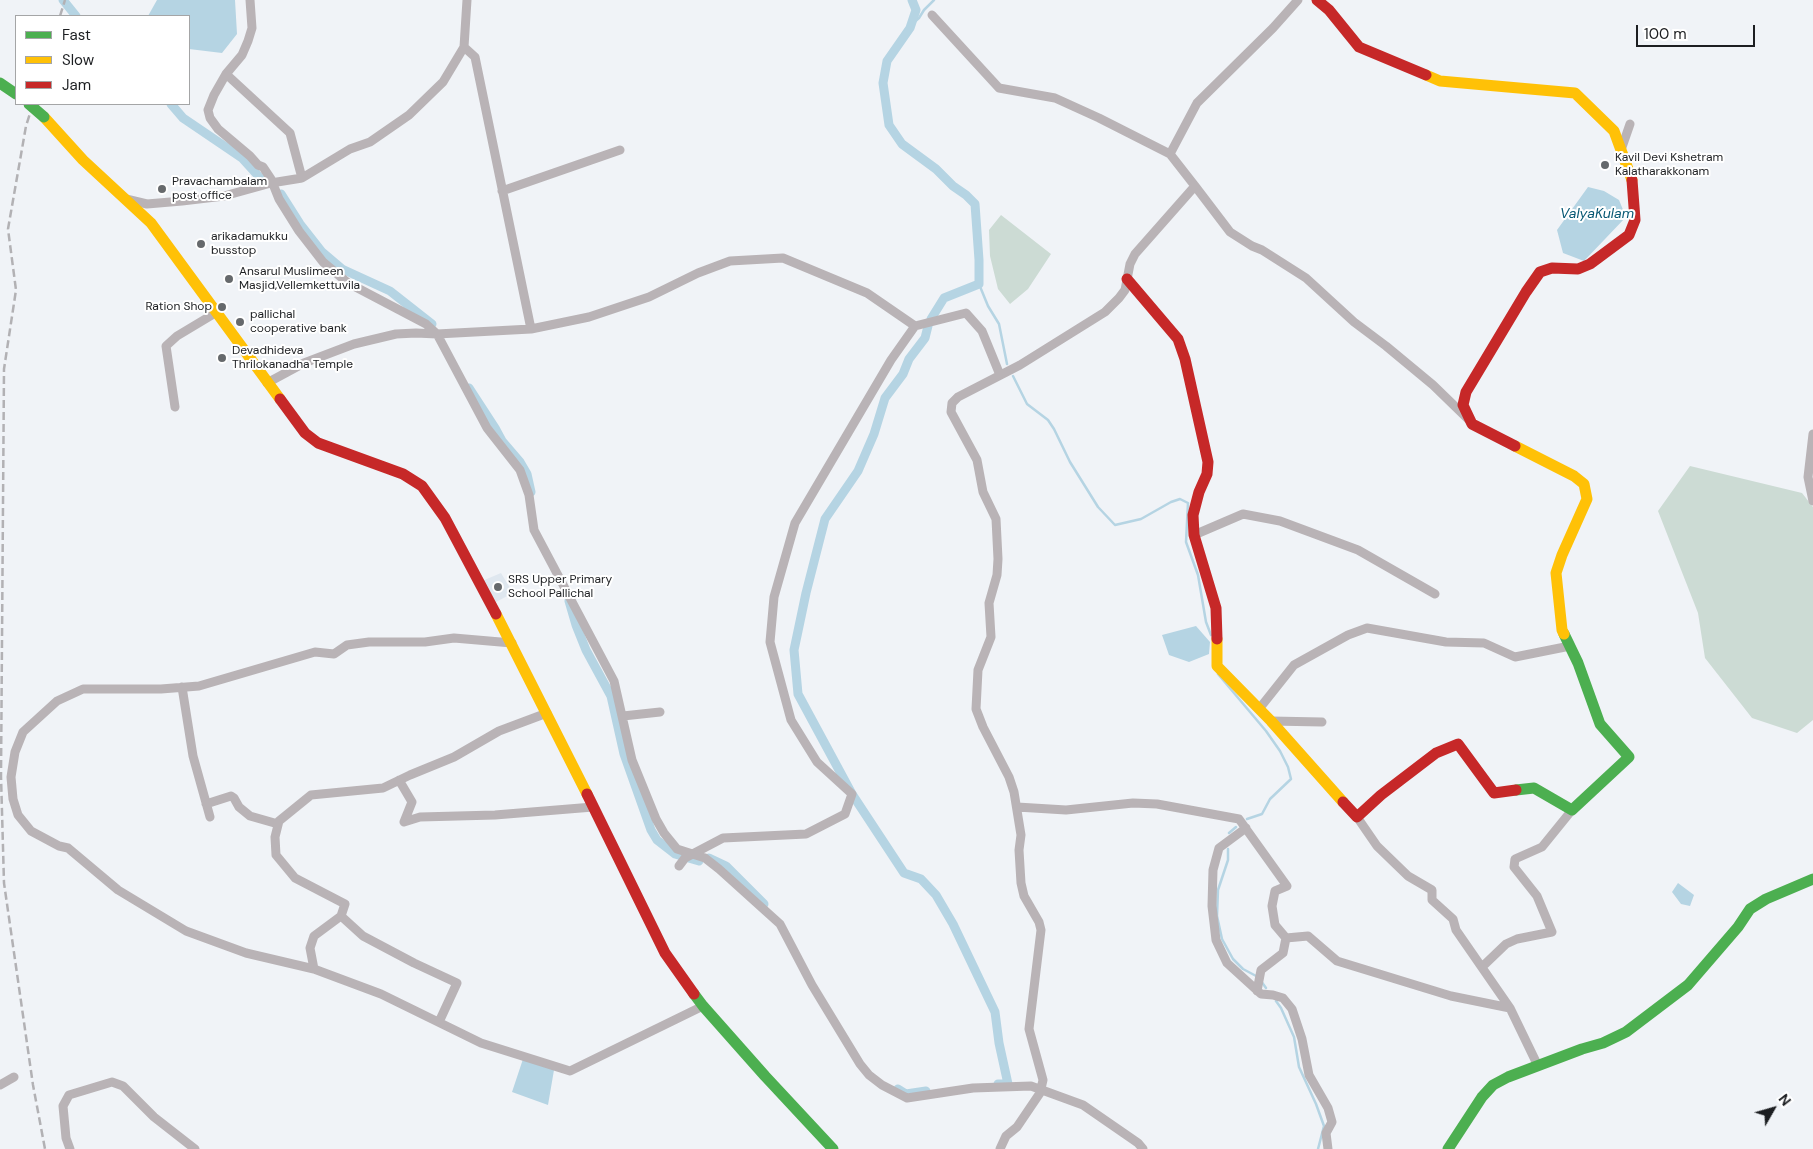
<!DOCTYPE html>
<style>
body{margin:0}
#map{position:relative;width:1813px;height:1149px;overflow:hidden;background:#f0f3f7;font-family:"DM Sans",sans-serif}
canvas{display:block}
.legend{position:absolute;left:15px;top:15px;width:175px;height:90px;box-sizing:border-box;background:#fff;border:1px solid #a4a5a6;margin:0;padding:6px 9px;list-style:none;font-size:15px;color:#1c1e21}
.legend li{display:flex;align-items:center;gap:10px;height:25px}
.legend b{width:25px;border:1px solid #a4a5a6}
.north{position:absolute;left:1748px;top:1084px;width:50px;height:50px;-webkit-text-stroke:4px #fff;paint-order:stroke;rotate:52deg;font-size:14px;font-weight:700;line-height:20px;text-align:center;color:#1c1e21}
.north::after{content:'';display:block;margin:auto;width:18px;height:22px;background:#1c1e21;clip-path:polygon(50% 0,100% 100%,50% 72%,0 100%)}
.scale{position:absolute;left:1636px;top:25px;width:119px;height:22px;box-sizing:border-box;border:2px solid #1c1e21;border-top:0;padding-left:6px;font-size:15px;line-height:18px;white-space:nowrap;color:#1c1e21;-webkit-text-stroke:4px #fff;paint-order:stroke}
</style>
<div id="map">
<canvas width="1813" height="1149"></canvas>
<ul class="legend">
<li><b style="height:6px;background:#4caf50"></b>Fast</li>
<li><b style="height:6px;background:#ffc107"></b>Slow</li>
<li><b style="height:6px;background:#c62828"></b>Jam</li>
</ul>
<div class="north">N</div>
<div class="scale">100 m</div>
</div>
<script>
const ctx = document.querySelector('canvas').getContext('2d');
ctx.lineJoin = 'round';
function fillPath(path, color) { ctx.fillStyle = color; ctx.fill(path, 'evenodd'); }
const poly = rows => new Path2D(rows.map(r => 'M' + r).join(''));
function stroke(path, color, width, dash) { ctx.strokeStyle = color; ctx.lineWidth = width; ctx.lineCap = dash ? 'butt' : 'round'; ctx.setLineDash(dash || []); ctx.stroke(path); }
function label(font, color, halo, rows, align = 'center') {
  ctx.font = font + ' "DM Sans",sans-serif'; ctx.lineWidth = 4; ctx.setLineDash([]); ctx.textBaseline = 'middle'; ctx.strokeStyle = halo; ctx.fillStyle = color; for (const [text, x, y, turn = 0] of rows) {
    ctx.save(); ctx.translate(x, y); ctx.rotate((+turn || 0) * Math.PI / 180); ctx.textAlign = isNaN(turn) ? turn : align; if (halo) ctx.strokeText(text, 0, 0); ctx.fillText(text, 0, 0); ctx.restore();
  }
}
const built = poly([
 [501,573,513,593,496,602,482,581]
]);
const green = poly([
 [1001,215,1051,254,1028,289,1010,304,998,289,990,256,989,230],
 [1690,466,1802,493,1813,507,1813,720,1797,733,1752,718,1705,658,1698,613,1658,511]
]);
const water = poly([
 [157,0,235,0,237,34,222,53,189,49,189,16,148,16],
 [1588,187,1604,191,1619,200,1626,217,1584,261,1563,253,1557,230],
 [1196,626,1210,642,1209,654,1189,662,1169,655,1162,635],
 [1678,883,1694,895,1690,906,1681,904,1672,892],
 [524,1056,554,1070,548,1105,512,1092]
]);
const stream = poly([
 [911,25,919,18,924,10,934,0],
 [979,284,988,306,999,324,1007,364],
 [1013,376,1027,404,1048,420,1054,429,1070,462,1098,507,1115,525,1141,519,1171,502,1180,499,1188,503,1186,542,1198,575,1206,622,1211,635],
 [1218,674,1266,731,1280,751,1288,767,1291,779,1270,799,1262,814,1247,819],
 [1229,833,1236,827],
 [1228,849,1228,860,1218,890,1217,916,1222,939,1233,959,1243,969,1258,977],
 [1261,981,1266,988],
 [1276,1001,1281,1008,1294,1037,1299,1067,1316,1104,1324,1126,1318,1149]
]);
const canal = poly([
 [63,0,76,16],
 [912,0,916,10,910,28,887,61,883,83,889,125,902,144,936,169,953,186,966,195,975,204,979,260,979,284,944,298,931,319],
 [171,104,183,118,242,158,262,180],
 [281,194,300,224,322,252,342,269,390,291,432,324],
 [928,326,925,338,909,359,903,374,885,398,874,434,858,471,825,519,806,593,794,650,798,694,852,794,904,873,921,879,936,895,953,924,995,1012,999,1043,1008,1084,998,1084],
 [469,388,495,428,502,441,520,462,527,474,531,492],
 [569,601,576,625,586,650,611,696,624,754,651,830,657,840,675,854,699,861],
 [709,858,726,866,764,904],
 [898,1089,906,1094,926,1091]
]);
const street = poly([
 [250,0,252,28,248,41,242,55,226,74,214,95,208,110,210,118,218,129,250,156,258,165,263,167,271,179,279,199,299,231,323,262,348,283,426,324,437,334,487,428,520,470,529,495,534,530,614,681,632,760,656,819,664,833,677,849,705,858,719,869,780,924,812,985,860,1064,869,1075,882,1085,907,1098,973,1088,1031,1086,1083,1105,1138,1143,1143,1149],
 [932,15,999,88,1055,98,1099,118,1170,154,1195,186],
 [464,47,475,57,531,329],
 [226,74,290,133,302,178],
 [1621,150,1630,124],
 [1170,154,1197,103,1273,28,1298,0],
 [502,191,620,150],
 [126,199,147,204,182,201,224,196,271,183,302,178,350,149,370,142,409,115,443,82,464,47,467,0],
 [267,383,304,363,354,344,396,334,416,333,437,334,531,329,589,317,649,297,698,273,730,261,783,258,867,293,915,326,966,313,982,331,1000,375],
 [175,407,166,346,177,336,217,312],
 [1813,434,1808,477,1813,501],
 [1194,535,1243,514,1280,521,1358,550,1435,594],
 [512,643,454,638,425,642,369,642,347,645,334,654,315,652,199,686,161,689,83,689,57,701,23,732,15,752,11,777,13,799,18,815,31,831,59,846,68,848,118,890,186,931,246,953,314,969,381,994,481,1043,570,1071,703,1006],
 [182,687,193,756,210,817],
 [1259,709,1294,665,1348,635,1367,628,1446,642,1484,643,1515,657,1570,646],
 [623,716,660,712],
 [1271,721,1322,722],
 [399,780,412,802,404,822,420,817,495,815,593,807],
 [206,804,231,796,234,798,239,807,250,816,278,824],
 [1017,807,1066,810,1133,803,1157,804,1239,819,1287,886,1275,891,1272,906,1275,925,1286,938],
 [1357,817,1377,846,1408,876,1432,890,1432,900,1453,919,1456,930,1510,1008],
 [1246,828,1219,848,1213,870,1212,906,1216,940,1227,963,1261,994,1273,995,1283,998,1292,1009,1302,1039,1309,1075,1328,1108,1332,1122,1326,1133,1328,1149],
 [679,866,685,858,723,838,806,834,845,814,852,794,817,762,791,720,770,642,774,597,795,523,891,360,915,326],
 [341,916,363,936,414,963,457,983,439,1022],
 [1286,938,1308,936,1337,961,1451,996,1510,1008,1538,1066],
 [1482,967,1506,944,1517,939,1552,932,1537,896,1514,867,1515,859,1542,847,1572,810],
 [314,969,310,948,314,936,341,916,345,904,295,878,276,855,275,837,279,821,311,795,383,788,410,775,454,757,499,731,547,713],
 [1257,991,1261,970,1283,953,1286,938],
 [0,1085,14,1077],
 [70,1149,66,1138,63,1106,69,1095,112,1082,123,1086,154,1117,195,1149],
 [1000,1149,1006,1136,1017,1127,1040,1093,1043,1080,1029,1029,1041,930,1039,922,1024,896,1021,883,1019,850,1021,835,1014,792,1009,777,983,727,976,709,978,670,991,637,989,603,997,575,998,559,996,519,983,492,977,460,951,412,952,403,958,397,1020,365,1105,312,1119,298,1125,290,1130,264,1135,254,1195,186,1230,232,1252,246,1262,250,1306,278,1354,322,1386,346,1433,385,1468,419]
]);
const fast = poly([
 [0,83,16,94],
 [1516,790,1534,788,1572,810,1629,757,1600,724,1578,663,1564,634],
 [694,994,703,1006,765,1076,833,1149],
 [1448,1149,1482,1097,1493,1085,1508,1077,1582,1049,1603,1043,1626,1032,1688,985,1738,927,1750,909,1766,899,1813,879]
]);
const slow = poly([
 [1426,75,1440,81,1575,93,1614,131,1632,180],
 [44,117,83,160,151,223,280,399],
 [1515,446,1574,476,1584,484,1587,499,1562,555,1556,573,1562,630,1564,634],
 [496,614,587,794],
 [1217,639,1217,666,1271,721,1343,802]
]);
const jam = poly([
 [1317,0,1329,10,1359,47,1426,75],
 [1127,279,1178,339,1185,359,1208,462,1207,474,1199,492,1193,515,1194,535,1216,608,1217,639],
 [280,399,305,433,318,443,403,474,422,486,445,518,496,614],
 [1515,446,1472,424,1463,405,1466,392,1526,292,1540,272,1552,268,1578,269,1590,264,1629,235,1635,220,1632,180],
 [587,794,665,953,694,994],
 [1343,802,1357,817,1381,795,1436,753,1458,744,1494,793,1516,790]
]);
const rail = poly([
 [60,16,65,0],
 [33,104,26,126,8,229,16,290,4,369,1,776,4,883,33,1085,45,1149]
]);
const fastBridge = poly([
 [29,104,44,117]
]);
const markers = [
 [1605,165,5,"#66696c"],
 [162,189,5,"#66696c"],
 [201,244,5,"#66696c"],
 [229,279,5,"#66696c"],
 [222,307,5,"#66696c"],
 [240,322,5,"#66696c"],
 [222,358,5,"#66696c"],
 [498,587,5,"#66696c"]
];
const poiNames = [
 ["Kavil Devi Kshetram",1615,158],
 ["Kalatharakkonam",1615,172],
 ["Pravachambalam",172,182],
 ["post office",172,196],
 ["arikadamukku",211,237],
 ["busstop",211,251],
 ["Ansarul Muslimeen",239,272],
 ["Masjid,Vellemkettuvila",239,286],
 ["Ration Shop",212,307,"right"],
 ["pallichal",250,315],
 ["cooperative bank",250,329],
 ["Devadhideva",232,351],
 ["Thrilokanadha Temple",232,365],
 ["SRS Upper Primary",508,580],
 ["School Pallichal",508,594]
];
const waterNames = [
 ["ValyaKulam",1597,214]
];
fillPath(built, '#dfe7ef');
fillPath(green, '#ccdbd4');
fillPath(water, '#b5d4e3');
stroke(stream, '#b5d4e3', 2.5);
stroke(canal, '#b5d4e3', 9);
stroke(street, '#b9b3b6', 9);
stroke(fast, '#4caf50', 11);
stroke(slow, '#ffc107', 11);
stroke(jam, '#c62828', 11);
stroke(rail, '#b2b1b4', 2.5, [8, 4]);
stroke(fastBridge, '#4caf50', 11);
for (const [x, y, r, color] of markers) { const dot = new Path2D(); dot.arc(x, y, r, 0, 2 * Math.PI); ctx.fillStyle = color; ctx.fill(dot); stroke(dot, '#fff', 2); }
label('12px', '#1c1e21', '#fff', poiNames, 'left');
label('italic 14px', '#065773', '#fff', waterNames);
</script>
